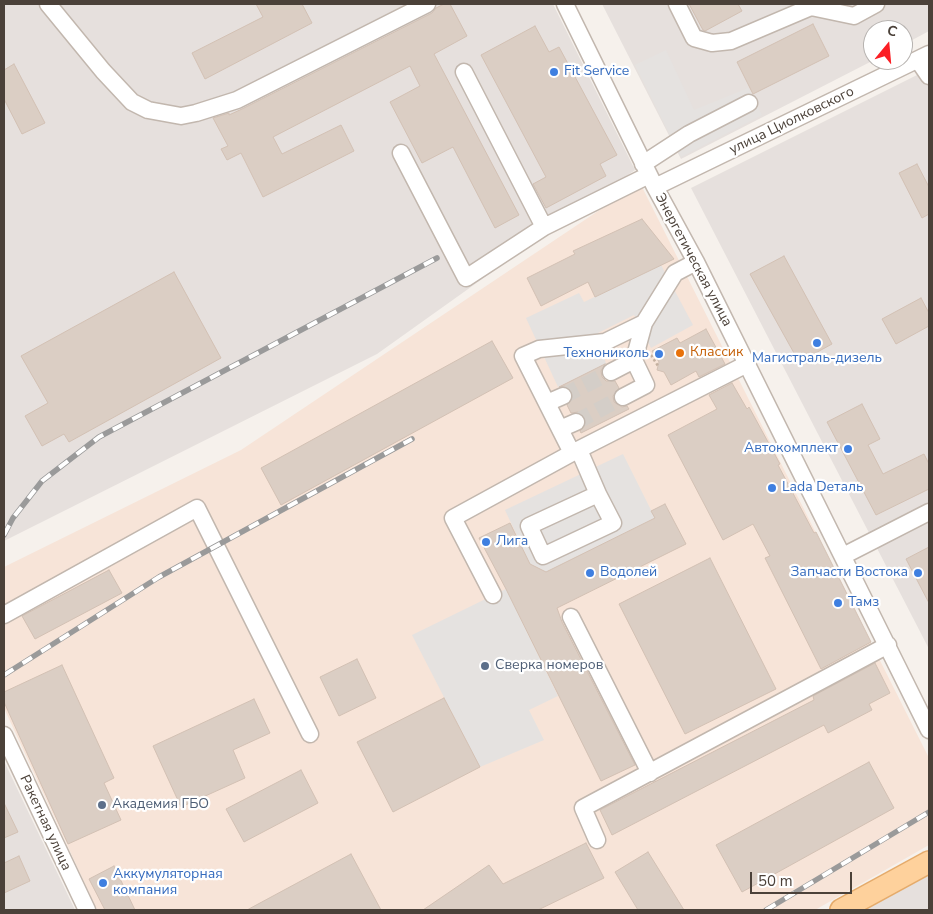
<!DOCTYPE html>
<meta charset="utf-8">
<style>
body{margin:0}
#map{position:relative;width:933px;height:914px;overflow:hidden;background:#f6f1ec;font-family:"Nunito Sans",sans-serif}
canvas{display:block}
.frame{position:absolute;inset:0;border:5px solid #4b4139;pointer-events:none}
.north{position:absolute;left:863px;top:20px;width:50px;height:50px;box-sizing:border-box;background:#fff;border:1px solid #b7b3b0;border-radius:50%;rotate:17deg;font-size:14px;font-weight:700;line-height:20px;text-align:center;color:#4b4139}
.north::after{content:'';display:block;margin:auto;width:18px;height:22px;background:#fb1e24;clip-path:polygon(50% 0,100% 100%,50% 72%,0 100%)}
.scale{position:absolute;left:750px;top:872px;width:102px;height:22px;box-sizing:border-box;border:2px solid #4b4139;border-top:0;padding-left:6px;font-size:15px;line-height:18px;white-space:nowrap;color:#4b4139;-webkit-text-stroke:4px #fff;paint-order:stroke}
</style>
<div id="map">
<canvas width="933" height="914"></canvas>
<div class="frame"></div>
<div class="north">С</div>
<div class="scale">50 m</div>
</div>
<script>
const ctx = document.querySelector('canvas').getContext('2d');
ctx.lineJoin = 'round';
function fillPath(path, color) { ctx.fillStyle = color; ctx.fill(path, 'evenodd'); }
const poly = rows => new Path2D(rows.map(r => 'M' + r).join(''));
function stroke(path, color, width, dash) { ctx.strokeStyle = color; ctx.lineWidth = width; ctx.lineCap = dash ? 'butt' : 'round'; ctx.setLineDash(dash || []); ctx.stroke(path); }
function label(font, color, halo, rows, align = 'center') {
  ctx.font = font + ' "Nunito Sans",sans-serif'; ctx.lineWidth = 4.5; ctx.setLineDash([]); ctx.textBaseline = 'middle'; ctx.strokeStyle = halo; ctx.fillStyle = color; for (const [text, x, y, turn = 0] of rows) {
    ctx.save(); ctx.translate(x, y); ctx.rotate((+turn || 0) * Math.PI / 180); ctx.textAlign = isNaN(turn) ? turn : align; if (halo) ctx.strokeText(text, 0, 0); ctx.fillText(text, 0, 0); ctx.restore();
  }
}
const commercial = poly([
 [640,183,929,758,929,845,815,910,97,910,4,708,4,567,241,450]
]);
const industrial = poly([
 [4,4,553,4,635,170,377,354,4,541],
 [602,4,929,4,929,31,903,45,903,30,873,30,874,60,681,159],
 [929,69,929,649,691,188],
 [4,761,75,910,4,910],
 [929,872,929,910,860,910]
]);
const parking = poly([
 [666,50,694,110,748,88,762,115,681,157,635,65],
 [661,265,693,325,651,348,634,315,598,333,606,364,558,387,526,318,579,293,584,302],
 [623,454,655,518,546,572,530,564,505,510],
 [506,589,558,696,529,710,544,740,480,767,412,635]
]);
const building = poly([
 [256,4,302,4,312,23,205,79,192,53,263,17,256,4],
 [444,4,450,4,467,36,434,54,519,215,495,228,453,147,422,163,390,102,420,86,410,66,273,137,282,154,341,125,354,151,263,197,241,153,227,160,221,149,228,146,213,118,229,113,229,115,242,109,432,13,436,8,444,4],
 [689,4,738,4,742,11,705,31,703,30,689,4],
 [813,24,829,56,753,94,737,62,813,24],
 [535,26,549,52,559,47,617,155,600,164,606,176,546,208,533,184,546,177,481,55,535,26],
 [14,64,45,123,22,134,4,99,4,70,14,64],
 [917,164,929,187,929,214,922,218,899,173,917,164],
 [642,219,674,259,595,297,588,282,541,306,527,278,575,254,573,251,642,219],
 [784,256,832,344,799,362,750,274,784,256],
 [174,272,221,358,69,442,64,434,42,446,25,416,48,403,21,356,174,272],
 [921,298,929,313,929,326,896,344,882,319,921,298],
 [706,329,725,364,699,377,696,371,671,385,664,372,657,370,659,362,652,351,677,338,680,343,706,329],
 [492,341,513,378,281,505,261,468,492,341],
 [605,364,601,371,602,377,606,381,615,381,619,388,613,396,614,402,622,407,627,406,629,409,581,433,580,431,586,424,585,418,578,412,571,413,567,405,573,398,572,392,565,386,559,387,605,364],
 [732,383,747,409,749,407,780,464,778,465,814,533,816,532,871,642,821,669,765,558,770,556,753,524,723,540,668,435,717,409,709,395,732,383],
 [862,404,880,439,868,445,883,474,924,454,929,464,929,489,876,515,827,422,862,404],
 [665,504,686,544,557,608,562,622,635,765,601,781,506,589,479,538,510,523,530,564,546,572,655,518,651,511,665,504],
 [929,547,929,603,906,559,929,547],
 [710,558,776,689,685,734,619,604,710,558],
 [109,570,122,593,35,639,22,616,109,570],
 [357,659,376,698,339,716,320,677,357,659],
 [875,663,890,693,869,704,872,710,828,733,824,725,612,835,600,810,814,700,813,696,875,663],
 [62,665,114,778,104,783,121,820,68,844,4,702,4,692,62,665],
 [444,698,480,767,393,812,357,742,444,698],
 [254,699,270,733,233,750,245,778,181,807,153,746,254,699],
 [869,762,894,808,742,892,716,845,869,762],
 [301,770,318,803,244,842,226,809,301,770],
 [4,803,18,832,4,838,4,803],
 [586,843,604,878,538,910,423,910,489,865,503,884,586,843],
 [648,852,684,910,638,910,615,872,648,852],
 [351,854,381,910,247,910,351,854],
 [19,856,30,881,4,893,4,863,19,856],
 [114,866,135,910,105,910,89,879,114,866]
]);
const minorTunnel = poly([
 [563,396,611,372],
 [576,422,623,397]
]);
const path = poly([
 [651,355,658,366]
]);
const minor = poly([
 [48,4,103,71,132,102,148,110,181,116,196,113,237,100,427,4],
 [565,4,655,187,696,262,929,730],
 [677,4,694,38,712,43,731,41,811,7,854,16,876,4],
 [918,60,929,76],
 [464,72,544,227,649,175],
 [401,153,466,278,544,227],
 [643,164,689,134,749,103],
 [655,187,929,54],
 [611,372,634,360,644,323],
 [623,397,646,385,634,360],
 [547,403,563,396],
 [560,429,576,422],
 [579,450,598,494,529,526,543,556,613,523,598,494],
 [572,453,523,356,539,349,605,342,644,323,675,273,696,262],
 [843,556,929,512],
 [493,595,453,518,572,453,747,364],
 [4,615,197,508,310,734],
 [571,617,650,773],
 [4,735,87,910],
 [597,840,583,808,888,645]
]);
const major = poly([
 [841,910,929,862]
]);
const rail = poly([
 [4,535,13,518,42,481,99,437,437,258],
 [4,675,159,577,412,439],
 [766,910,929,812]
]);
const markers = [
 [554,72,5,"#3f7fe0"],
 [817,343,5,"#3f7fe0"],
 [680,353,5,"#e8710a"],
 [659,354,5,"#3f7fe0"],
 [848,449,5,"#3f7fe0"],
 [772,488,5,"#3f7fe0"],
 [486,542,5,"#3f7fe0"],
 [590,573,5,"#3f7fe0"],
 [918,573,5,"#3f7fe0"],
 [838,603,5,"#3f7fe0"],
 [485,666,5,"#5c6f8a"],
 [102,805,5,"#5c6f8a"],
 [103,883,5,"#3f7fe0"]
];
const shopNames = [
 ["Fit Service",564,72],
 ["Технониколь",649,354,"right"],
 ["Магистраль-дизель",817,359,"center"],
 ["Автокомплект",838,449,"right"],
 ["Lada Dеталь",782,488],
 ["Лига",496,542],
 ["Водолей",600,573],
 ["Запчасти Востока",908,573,"right"],
 ["Тамз",848,603],
 ["Аккумуляторная",113,875],
 ["компания",113,891]
];
const streetNames = [
 ["улица Циолковского",792,121,-26],
 ["Энергетическая улица",693,260,62],
 ["Ракетная улица",45,823,65]
];
const foodNames = [
 ["Классик",690,353]
];
const serviceNames = [
 ["Сверка номеров",495,666],
 ["Академия ГБО",112,805]
];
fillPath(commercial, '#f7e4d8');
fillPath(industrial, '#e6e0dd');
fillPath(parking, '#e5e2e0');
fillPath(building, '#dbcec4');
stroke(building, '#d3c1b4', 1);
stroke(minorTunnel, '#d4cec8', 16, [16, 8]);
stroke(minor, '#c2b7ae', 19);
stroke(major, '#e5ab6b', 24);
stroke(path, '#c4b09f', 2.5, [2.5, 2.5]);
stroke(minor, '#fff', 16);
stroke(major, '#fed19c', 21);
stroke(rail, '#9a9a9a', 5.5);
stroke(rail, '#fff', 4, [11]);
for (const [x, y, r, color] of markers) { const dot = new Path2D(); dot.arc(x, y, r, 0, 2 * Math.PI); ctx.fillStyle = color; ctx.fill(dot); stroke(dot, '#fff', 2); }
label('14px', '#366cbe', '#fff', shopNames, 'left');
label('14px', '#4b4139', '#fff', streetNames);
label('14px', '#c56008', '#fff', foodNames, 'left');
label('14px', '#4e5e75', '#fff', serviceNames, 'left');
</script>
